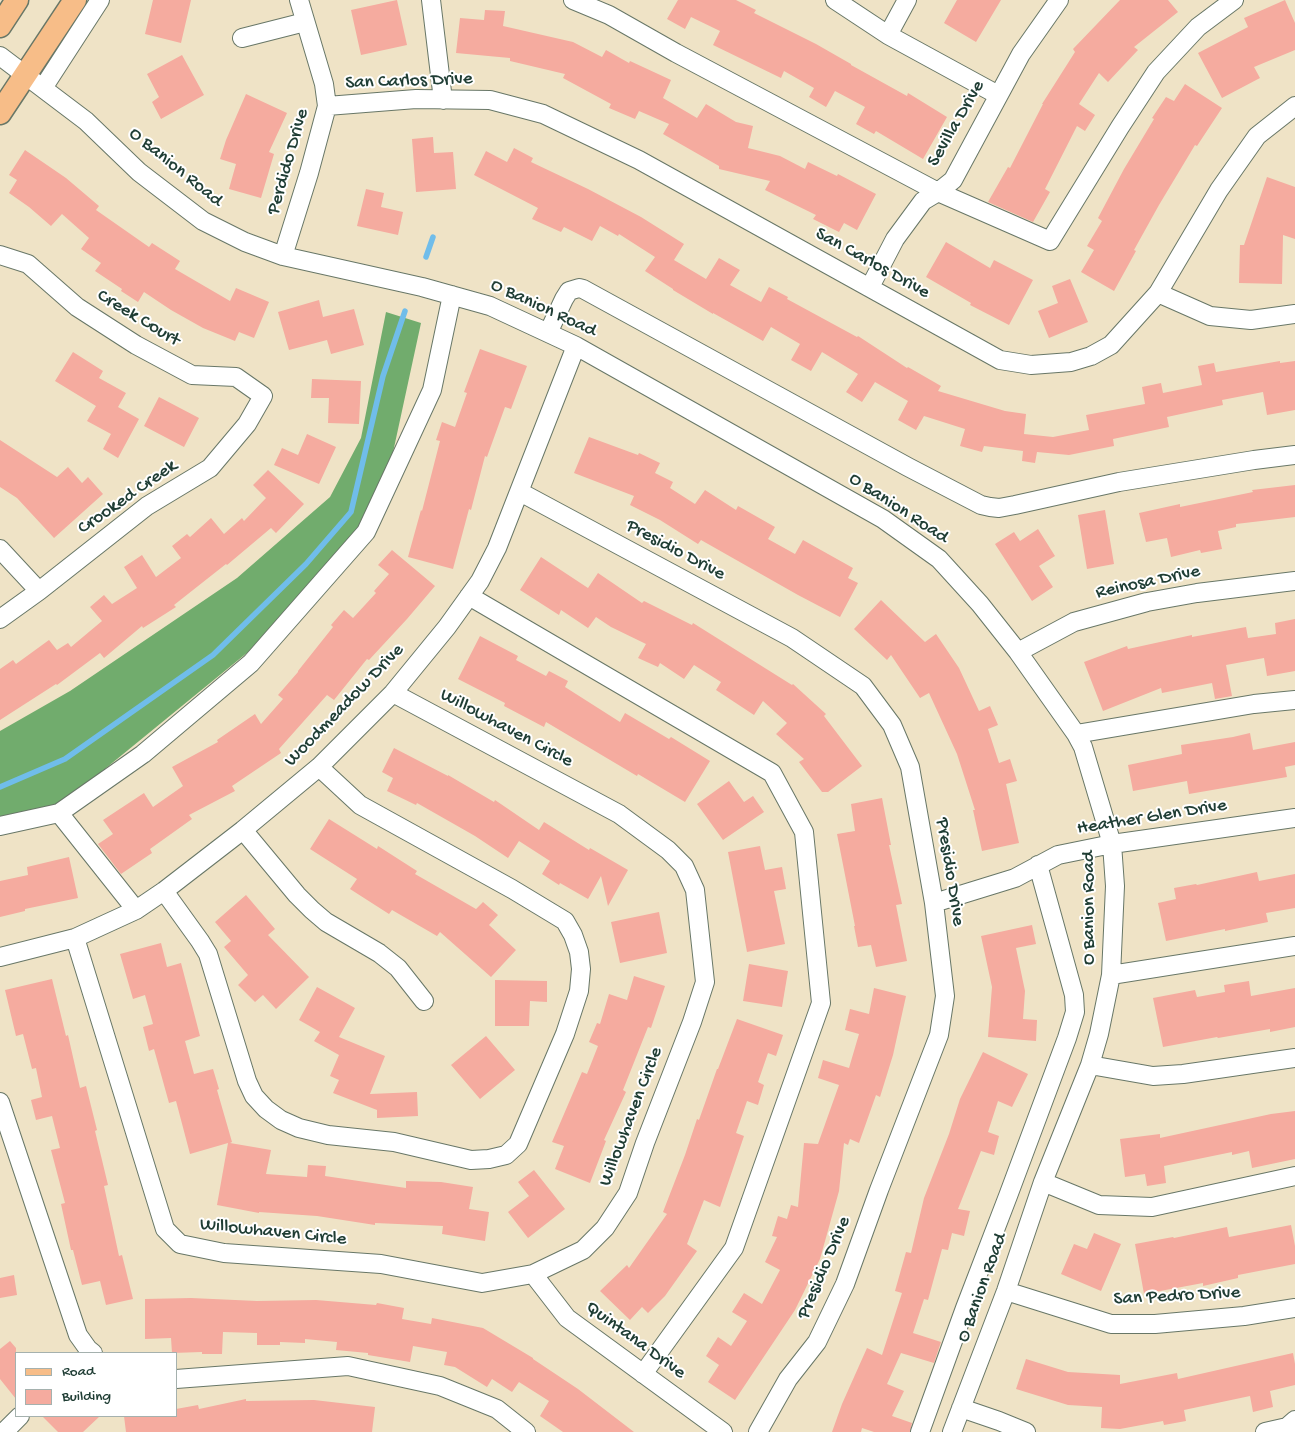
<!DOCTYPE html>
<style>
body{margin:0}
#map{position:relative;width:1295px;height:1432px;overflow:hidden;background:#efe3c6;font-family:"Gochi Hand",sans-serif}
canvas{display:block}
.legend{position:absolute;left:15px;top:1352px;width:162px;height:65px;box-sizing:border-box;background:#fff;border:1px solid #a5b1ae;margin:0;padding:6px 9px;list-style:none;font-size:15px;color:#1f3d34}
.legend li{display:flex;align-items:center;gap:10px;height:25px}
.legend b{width:25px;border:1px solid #a5b1ae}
</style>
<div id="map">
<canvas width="1295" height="1432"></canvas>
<ul class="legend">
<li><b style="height:6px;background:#f7bd88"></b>Road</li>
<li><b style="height:14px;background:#f5ab9f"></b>Building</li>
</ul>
</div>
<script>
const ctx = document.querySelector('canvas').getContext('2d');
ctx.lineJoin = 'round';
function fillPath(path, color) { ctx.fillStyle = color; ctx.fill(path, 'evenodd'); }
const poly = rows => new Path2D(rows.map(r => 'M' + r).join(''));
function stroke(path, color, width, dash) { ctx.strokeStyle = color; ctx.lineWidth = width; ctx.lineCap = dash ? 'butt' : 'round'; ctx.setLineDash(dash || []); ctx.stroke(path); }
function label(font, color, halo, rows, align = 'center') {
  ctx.font = font + ' "Gochi Hand",sans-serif'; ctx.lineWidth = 4; ctx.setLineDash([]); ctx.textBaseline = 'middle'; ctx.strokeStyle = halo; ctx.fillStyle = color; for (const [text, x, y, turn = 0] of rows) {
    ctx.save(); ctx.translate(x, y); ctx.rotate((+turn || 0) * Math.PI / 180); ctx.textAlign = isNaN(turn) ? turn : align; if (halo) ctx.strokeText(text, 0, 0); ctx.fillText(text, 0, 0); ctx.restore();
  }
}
const forest = poly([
 [386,312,421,323,392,457,361,525,248,652,62,804,0,818,0,731,70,691,237,578,330,497,361,438]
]);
const stream = poly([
 [426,257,433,237],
 [0,787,65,759,213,655,306,564,351,512,383,376,405,311]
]);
const building = poly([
 [153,0,191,0,181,43,145,34],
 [397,0,407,45,361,55,351,10],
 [678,0,736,0,756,10,754,13,816,44,851,64,851,65,907,96,908,93,947,117,923,159,876,131,874,134,856,124,865,107,835,91,826,107,809,97,814,88,784,71,781,78,713,45,720,31,691,17,685,29,667,19],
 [957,0,1001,0,976,42,944,23],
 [1120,0,1168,0,1178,12,1134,47,1138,50,1108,82,1099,73,1079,104,1095,115,1085,131,1077,126,1045,189,1050,192,1033,222,988,202,1008,167,1010,168,1043,104,1042,104,1075,52,1073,49],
 [1285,0,1295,23,1295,50,1254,67,1260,78,1222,98,1198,53,1248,27,1244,18],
 [485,10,505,11,503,26,573,42,602,57,606,50,629,63,630,61,671,80,663,98,697,118,706,104,736,122,753,126,748,148,780,156,805,169,808,162,837,176,838,174,876,194,857,230,844,223,839,232,813,219,816,215,765,190,770,181,719,169,719,166,663,134,669,124,639,111,635,119,609,108,611,104,563,78,565,74,510,61,510,58,456,53,460,18,484,20],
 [182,55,204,95,161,119,152,102,159,97,147,74],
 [1185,84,1222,108,1197,146,1195,145,1159,205,1134,250,1136,251,1114,291,1081,272,1094,250,1087,246,1102,221,1098,218,1124,169,1154,119,1152,118,1166,97,1174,101],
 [246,94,287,113,269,152,274,154,261,198,229,189,236,164,220,159,226,140],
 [433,137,434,153,453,152,456,189,416,192,412,139],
 [514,148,533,158,531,162,588,189,641,217,684,244,674,260,706,279,719,258,740,270,730,285,761,302,769,287,788,297,787,299,857,337,858,336,907,368,908,367,941,386,938,391,1005,411,1026,414,1024,434,1053,437,1089,430,1086,415,1145,404,1142,387,1161,383,1163,393,1202,385,1198,366,1214,363,1216,372,1280,361,1280,363,1295,361,1295,410,1267,415,1263,392,1222,400,1223,405,1167,417,1169,427,1113,439,1114,446,1069,455,1037,452,1035,463,1022,461,1023,451,984,446,982,452,960,446,965,429,924,416,916,430,898,420,908,401,875,382,862,402,846,392,858,374,822,352,811,371,791,360,800,344,771,327,763,341,713,313,713,314,673,290,673,289,645,271,655,257,619,234,618,236,600,226,592,241,564,227,561,232,532,219,538,208,474,175,486,151,507,162],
 [25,150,66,178,99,206,96,210,149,247,152,243,180,261,175,269,230,301,236,288,269,302,254,338,239,332,235,341,203,328,171,310,144,292,138,302,121,291,122,289,95,271,101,263,81,249,89,238,62,214,51,226,29,207,9,193,17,180,9,175],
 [1267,177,1295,187,1295,239,1283,235,1282,284,1239,283,1240,245,1244,245],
 [366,189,384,193,381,207,403,212,398,235,357,226],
 [946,242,990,268,994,260,1033,280,1009,325,970,305,971,303,926,277],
 [1070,279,1088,322,1049,338,1038,311,1058,303,1052,286],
 [319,300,323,317,354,309,364,345,331,354,327,340,289,350,278,312],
 [480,349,527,366,511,409,505,407,487,457,485,456,471,510,469,509,453,569,408,557,421,510,422,511,440,441,436,440,442,422,455,427,467,393,464,392],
 [73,352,103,371,99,378,126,393,118,407,139,419,118,458,103,449,111,434,87,421,96,406,55,381],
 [312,379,361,381,359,424,328,423,329,398,311,398],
 [159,397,199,418,184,447,144,426],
 [307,434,336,447,319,484,274,465,282,448,298,455],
 [589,437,638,455,639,453,660,463,655,473,673,482,670,488,695,504,705,490,736,510,738,506,775,527,768,539,795,554,803,540,853,568,848,578,858,583,840,617,798,595,701,540,698,544,660,520,630,505,634,496,574,473],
 [0,440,57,477,68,467,82,483,88,477,103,494,54,538,17,498,0,487],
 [268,470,304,504,276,533,271,528,227,565,226,564,174,605,176,607,143,628,142,626,104,658,100,653,57,685,56,684,0,720,0,669,13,660,16,664,49,640,57,650,68,643,71,647,102,621,90,607,104,595,112,604,137,588,124,567,142,555,156,577,181,558,172,546,187,534,190,537,211,518,224,534,242,518,244,521,266,498,253,485],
 [1295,485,1295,517,1236,524,1236,527,1218,531,1222,549,1201,553,1200,550,1171,557,1167,538,1146,542,1139,513,1180,504,1180,507,1253,492,1252,490],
 [1105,510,1114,564,1087,569,1078,515],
 [1038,529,1055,556,1039,566,1053,587,1032,601,995,544,1014,532,1020,541],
 [392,550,435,586,407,619,369,660,367,659,334,700,327,695,279,749,281,753,232,786,235,791,189,815,192,819,150,849,152,853,121,874,98,844,113,834,103,820,144,793,153,807,183,786,172,767,218,742,217,740,255,714,261,724,283,699,278,695,298,672,298,671,333,627,331,625,344,610,353,618,376,593,374,591,389,574,378,565],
 [541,557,588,588,598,573,642,603,644,601,692,625,693,623,792,685,793,684,826,714,824,716,862,766,828,792,822,792,799,762,804,759,776,734,787,723,763,701,754,715,716,690,721,682,694,665,684,679,660,663,658,667,638,658,646,644,611,627,596,617,588,628,561,610,559,615,520,590],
 [881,600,925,642,936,634,959,668,979,711,990,706,998,725,988,729,999,763,1010,759,1017,781,1006,784,1019,843,982,851,973,810,975,810,957,754,929,693,920,698,891,655,887,660,854,629],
 [1295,619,1295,671,1267,676,1264,658,1226,665,1232,696,1215,699,1212,683,1162,693,1161,688,1103,711,1084,662,1127,646,1128,649,1192,635,1192,637,1246,627,1248,638,1276,634,1275,623],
 [480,636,518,656,516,660,546,676,549,671,568,681,565,687,620,722,625,713,669,739,671,737,710,761,685,802,638,774,637,776,546,722,544,727,504,706,505,703,458,679],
 [1250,733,1253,750,1295,742,1295,765,1285,767,1287,777,1189,794,1187,781,1133,791,1128,765,1182,754,1181,745,1233,737],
 [394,748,448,776,448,775,494,802,495,800,539,830,544,822,589,850,590,848,628,870,608,906,601,876,588,899,560,883,559,885,542,874,550,861,519,841,508,858,475,836,417,803,416,805,387,791,393,778,382,772],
 [729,781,744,802,753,796,764,812,723,840,697,804],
 [882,798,891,845,889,845,902,904,896,905,907,961,876,967,871,945,858,947,854,926,855,926,837,834,855,831,851,804],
 [329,819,377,849,378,846,417,871,415,874,476,909,483,902,498,915,489,925,516,950,491,977,440,932,437,936,392,910,389,914,350,889,357,879,310,849],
 [760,846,765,870,782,867,786,889,774,891,785,944,747,952,728,852],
 [69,857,78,898,25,909,25,911,0,917,0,881,28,875,27,867],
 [1257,872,1259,881,1295,874,1295,908,1266,913,1268,922,1225,931,1225,929,1166,941,1158,903,1176,899,1174,888,1196,884,1197,885],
 [246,895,275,929,268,935,309,977,276,1009,263,995,255,1002,238,985,248,975,224,947,231,941,215,922],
 [659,912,667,953,620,963,611,922],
 [1032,925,1036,944,1016,948,1025,991,1023,1019,1037,1020,1036,1041,988,1037,992,987,981,936],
 [161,943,167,967,181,963,200,1036,185,1041,194,1074,213,1069,219,1089,217,1090,232,1142,230,1143,271,1150,266,1174,307,1177,308,1165,326,1166,325,1176,406,1188,406,1181,441,1182,473,1187,469,1209,489,1212,485,1241,442,1234,443,1226,375,1223,375,1225,317,1216,259,1212,259,1213,217,1205,228,1143,190,1154,176,1101,169,1103,154,1049,149,1051,143,1027,153,1024,145,995,133,999,120,954],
 [749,964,788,971,782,1007,743,1001],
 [634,976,665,986,651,1028,648,1027,623,1090,626,1092,604,1140,606,1141,590,1183,555,1169,564,1146,552,1142,582,1072,587,1074,598,1046,589,1042,597,1023,600,1024,609,994,627,1000],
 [52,979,66,1036,68,1035,80,1088,86,1086,97,1130,95,1131,108,1185,104,1186,119,1256,122,1255,133,1299,106,1305,100,1281,82,1285,73,1250,71,1250,61,1204,65,1203,51,1150,60,1148,52,1116,36,1120,31,1100,42,1097,36,1068,32,1069,23,1034,16,1036,5,990],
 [495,980,547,981,547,1002,530,1001,529,1026,495,1026],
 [1249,981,1251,996,1295,988,1295,1027,1270,1032,1270,1029,1218,1038,1217,1037,1163,1047,1153,998,1195,990,1197,997,1225,992,1224,985],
 [317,987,355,1008,339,1037,385,1056,370,1094,417,1092,418,1116,377,1118,377,1110,333,1093,339,1080,330,1076,339,1055,314,1041,320,1032,299,1020],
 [874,988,906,996,893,1055,880,1097,876,1095,859,1143,850,1139,848,1145,844,1143,839,1191,820,1259,795,1310,735,1400,708,1382,719,1365,706,1356,718,1337,731,1346,747,1321,732,1312,744,1293,762,1304,780,1270,765,1262,777,1237,772,1236,778,1216,787,1219,791,1205,798,1207,804,1143,818,1144,839,1085,818,1078,823,1060,849,1068,859,1034,845,1030,850,1009,869,1014],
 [737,1019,783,1035,776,1056,768,1053,758,1082,764,1085,758,1105,747,1101,736,1133,744,1136,720,1207,704,1200,687,1244,697,1251,665,1296,648,1313,642,1307,630,1320,600,1291,627,1265,629,1268,667,1214,663,1212,685,1155,697,1119,699,1120,717,1069,718,1069],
 [486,1036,515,1070,480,1099,451,1065],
 [983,1052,1028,1074,1012,1107,998,1101,988,1132,999,1136,994,1155,981,1151,958,1209,970,1211,964,1236,952,1233,948,1250,942,1249,928,1300,924,1299,913,1333,941,1342,934,1363,901,1353,887,1384,904,1391,892,1416,912,1423,910,1432,874,1432,862,1428,861,1432,832,1432,842,1404,867,1348,882,1355,902,1293,895,1291,906,1252,911,1253,924,1198,949,1134,960,1099],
 [1295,1111,1295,1159,1252,1168,1249,1151,1232,1155,1232,1152,1164,1166,1166,1183,1147,1186,1145,1174,1125,1177,1120,1139,1160,1134,1160,1138,1271,1114],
 [534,1170,565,1209,528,1238,508,1212,529,1196,518,1182],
 [1291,1225,1295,1246,1295,1264,1238,1275,1238,1278,1203,1286,1203,1283,1144,1294,1135,1244,1173,1237,1174,1238,1227,1227,1229,1237],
 [1094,1233,1121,1244,1101,1291,1061,1274,1074,1244,1087,1249],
 [14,1275,17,1295,0,1298,0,1278],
 [191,1298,257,1301,316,1300,376,1305,377,1303,404,1308,402,1319,431,1324,432,1318,483,1328,533,1358,533,1359,578,1389,634,1432,563,1432,540,1416,549,1401,519,1382,512,1392,492,1379,487,1387,455,1367,444,1365,447,1352,413,1346,410,1362,368,1355,368,1353,336,1350,337,1342,305,1339,305,1343,280,1342,280,1345,257,1345,257,1333,223,1332,222,1354,202,1354,202,1352,172,1353,171,1338,145,1339,145,1299],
 [10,1341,16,1348,16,1399,0,1379,0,1349],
 [1293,1353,1295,1364,1295,1385,1270,1391,1273,1407,1253,1412,1250,1396,1184,1410,1186,1421,1164,1425,1163,1421,1120,1429,1101,1428,1102,1407,1068,1405,1016,1389,1026,1359,1068,1372,1120,1375,1120,1384,1177,1373,1178,1379],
 [246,1399,246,1401,314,1400,375,1407,372,1432,126,1432,124,1416,176,1416,176,1409,198,1405,199,1409],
 [42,1416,100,1416,83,1432,58,1432]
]);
const minor = poly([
 [431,0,443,100],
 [573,0,609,15,676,53,938,192,1050,241,1120,127,1156,72,1198,27,1234,0],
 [835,0,888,35,998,95],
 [888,35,907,0],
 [242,38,305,22],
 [0,56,86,121,139,172,203,221,245,242,283,256,422,287,490,306,576,346,883,519,939,559,980,604,1018,652,1076,734,1083,747,1112,844,1115,886,1111,975,1099,1034,1090,1065,1043,1182,1006,1291,952,1432],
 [43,88,100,0],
 [327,106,416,99,490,100,543,114,639,160,1000,360,1031,365,1071,362,1091,356,1111,345,1158,293,1219,190,1257,136,1295,106],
 [0,255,28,264,77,307,136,345,192,375,236,377,263,396,247,424,210,468,147,506,39,591,0,619],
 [283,256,309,173,327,106,324,84,299,0],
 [870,287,895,239,923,201,938,192,953,180,1021,54,1059,0],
 [1158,293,1210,316,1251,320,1295,314],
 [548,333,564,299,569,291,579,288,583,289,908,467,981,505,990,507,999,508,1015,505,1119,482,1254,460,1295,455],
 [520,492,792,638,863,686,892,725,910,767,934,903,945,996,939,1035,879,1190,845,1284,817,1342,788,1379,758,1432],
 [0,549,39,591],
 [469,596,772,773,804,832,821,1003,734,1248,643,1374],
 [1018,652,1074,622,1147,602,1197,593,1295,581],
 [1076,734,1254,704,1295,700],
 [59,813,143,754,251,663,366,532,432,390,452,295],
 [0,826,59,813,136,910],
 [243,830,297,895,312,910,326,922,379,953,398,968,424,1001],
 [164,891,200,941,208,954,247,1081,254,1096,266,1109,281,1120,299,1128,328,1135,394,1142,471,1160,489,1159,506,1155,518,1144,565,1034,579,991,581,969,579,952,573,935,565,921,512,889,360,805,319,767],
 [934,903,1015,878,1058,855,1112,844,1295,818],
 [75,938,165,1229,180,1244,224,1253,381,1264,482,1283,533,1274,583,1250,605,1228,628,1193,645,1143,692,1022,705,982,695,890,684,866,668,850,619,814,393,693],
 [0,957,75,938,136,910,164,891,243,830,319,767,393,693,447,627,480,581,497,548,576,346],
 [1111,975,1295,946],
 [1090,1065,1153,1076,1183,1074,1295,1058],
 [0,1102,78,1335,88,1349,93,1353],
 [1043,1182,1099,1205,1152,1207,1295,1176],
 [533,1274,567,1318,723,1432],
 [1006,1291,1111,1324,1155,1324,1244,1316,1295,1308],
 [176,1379,348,1366,440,1386,497,1409,526,1432],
 [961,1408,999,1421,1026,1432],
 [4,1432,20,1416],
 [920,1432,965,1308,1008,1196,1067,1038,1075,1012,1074,995,1038,865],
 [1265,1432,1287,1427,1295,1420]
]);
const major = poly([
 [0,26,17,0],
 [0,113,75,0]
]);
const streetNames = [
 ["San Carlos Drive",409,82,-2],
 ["Sevilla Drive",957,124,-60],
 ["Perdido Drive",289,162,-74],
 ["O Banion Road",175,168,39],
 ["San Carlos Drive",872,264,29],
 ["O Banion Road",543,309,25],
 ["Creek Court",138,319,31],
 ["Crooked Creek",128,498,-35],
 ["O Banion Road",898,509,33],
 ["Presidio Drive",675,551,28],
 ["Reinosa Drive",1148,583,-12],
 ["Woodmeadow Drive",345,706,-46],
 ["Willowhaven Circle",506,729,28],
 ["Heather Glen Drive",1152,818,-9],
 ["Presidio Drive",949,872,81],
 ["O Banion Road",1090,908,-90],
 ["Willowhaven Circle",632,1117,-69],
 ["Willowhaven Circle",273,1233,6],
 ["Presidio Drive",825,1268,-67],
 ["O Banion Road",983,1288,-70],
 ["San Pedro Drive",1177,1297,-3],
 ["Quintana Drive",635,1341,36]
];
fillPath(forest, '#71ac6d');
stroke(stream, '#70bdea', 5.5);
fillPath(building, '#f5ab9f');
stroke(minor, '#687767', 20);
stroke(major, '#687767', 25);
stroke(minor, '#fff', 18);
stroke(major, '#f7bd88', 22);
label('19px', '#1f3d34', '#fff', streetNames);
</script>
